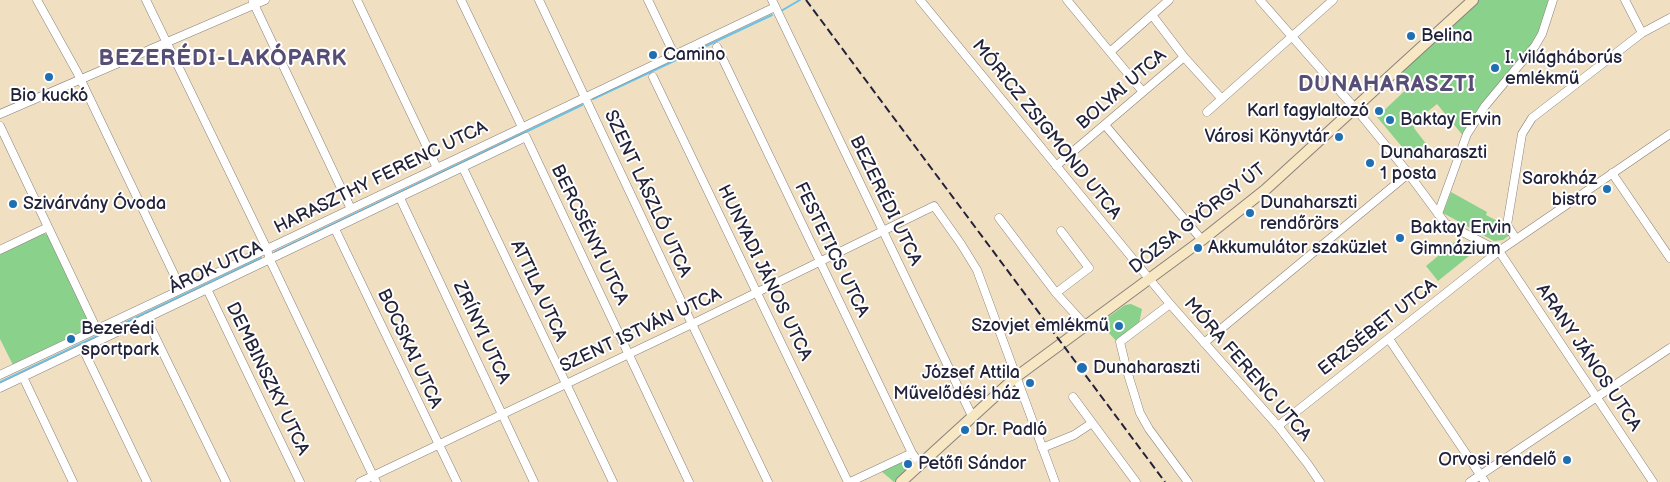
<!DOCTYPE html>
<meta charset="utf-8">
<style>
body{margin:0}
canvas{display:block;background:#f0e0c1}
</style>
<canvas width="1670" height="482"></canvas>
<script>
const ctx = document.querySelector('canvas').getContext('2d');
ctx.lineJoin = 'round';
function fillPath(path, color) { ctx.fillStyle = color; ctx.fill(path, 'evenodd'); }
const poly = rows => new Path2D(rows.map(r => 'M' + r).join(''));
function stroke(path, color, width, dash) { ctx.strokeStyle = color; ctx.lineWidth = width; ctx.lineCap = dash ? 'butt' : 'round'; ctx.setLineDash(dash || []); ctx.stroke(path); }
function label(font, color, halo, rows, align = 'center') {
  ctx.font = font + ' "Balsamiq Sans",sans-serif'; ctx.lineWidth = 4; ctx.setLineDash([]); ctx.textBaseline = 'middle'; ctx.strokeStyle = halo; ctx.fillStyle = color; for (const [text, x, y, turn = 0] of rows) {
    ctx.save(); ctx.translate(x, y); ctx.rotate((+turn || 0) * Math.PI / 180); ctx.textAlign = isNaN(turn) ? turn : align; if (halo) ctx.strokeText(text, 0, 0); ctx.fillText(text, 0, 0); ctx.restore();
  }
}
const green = poly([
 [1470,0,1553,0,1542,34,1485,106,1465,138,1437,104,1415,122,1414,128,1427,145,1426,148,1413,160,1377,117,1413,83,1398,67],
 [1451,192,1487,212,1486,215,1503,224,1511,234,1503,240,1494,241,1443,213],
 [43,233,48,235,91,323,89,330,14,367,0,339,0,254],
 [1456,241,1469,256,1438,281,1426,266],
 [1131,304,1142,309,1139,324,1117,342,1100,323,1125,305],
 [906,460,910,467,894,482,881,471]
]);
const stream = poly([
 [781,11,800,0],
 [593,99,772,15],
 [275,252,582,105],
 [0,382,261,258]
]);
const minor = poly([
 [37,0,77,72,181,289],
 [146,0,267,249,270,260,376,482],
 [357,0,437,168],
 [461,0,522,127],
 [539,0,692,324,768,482],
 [648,0,674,54],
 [772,0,972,416],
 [920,0,1170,304,1278,426,1307,463,1320,482],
 [1067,0,1143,92],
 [1260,0,1360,114,1405,169,1445,223,1499,251,1653,482],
 [1625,0,1642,33],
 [253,2,351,209],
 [1152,15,1184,57,1221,98],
 [717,47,912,453,920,464],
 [1110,52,1169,0],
 [653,77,848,482],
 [1207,112,1333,0],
 [0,114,265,0],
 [1105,125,1202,240],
 [0,126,97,330],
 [1056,166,1184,57],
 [463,168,613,482],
 [1612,173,1670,258],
 [400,198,534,482],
 [1438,214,1467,134,1485,106,1535,46,1542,34,1553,0],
 [999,218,1056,293,1085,325],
 [335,229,457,482],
 [1516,239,1507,225,1522,134,1532,118,1642,33,1670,18],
 [0,250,48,227],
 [207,289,300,482],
 [1056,293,1089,268,1061,231],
 [1170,304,1120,342,1127,371,1140,413,1149,429,1188,482],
 [146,318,226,482],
 [1389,339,1485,482],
 [1204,343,1408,174],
 [83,349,147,482],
 [0,375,267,249,775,7],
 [23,377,73,482],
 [0,388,526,137,689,482],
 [1073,397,1136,482],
 [1278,426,1499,251,1670,134],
 [1042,448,1074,435,1092,423],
 [360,482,692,324,934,206,961,244,977,270,1055,482],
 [850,482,912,453],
 [1470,482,1670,348]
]);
const secondary = poly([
 [901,482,1016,377,1202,240,1265,190,1473,0]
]);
const rail = poly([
 [806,0,1165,482]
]);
const markers = [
 [1411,36,5,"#1f6fb2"],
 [653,55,5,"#1f6fb2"],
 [1495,68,5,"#1f6fb2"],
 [49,77,5,"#1f6fb2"],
 [1379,111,5,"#1f6fb2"],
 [1390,120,5,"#1f6fb2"],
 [1339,137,5,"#1f6fb2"],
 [1370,163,5,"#1f6fb2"],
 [1607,189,5,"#1f6fb2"],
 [13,204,5,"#1f6fb2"],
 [1250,213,5,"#1f6fb2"],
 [1400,238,5,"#1f6fb2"],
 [1198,248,5,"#1f6fb2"],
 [1119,326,5,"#1f6fb2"],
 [71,339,5,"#1f6fb2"],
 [1082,368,6,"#1f6fb2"],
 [1030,383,5,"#1f6fb2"],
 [965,430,5,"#1f6fb2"],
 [1567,460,5,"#1f6fb2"],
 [908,464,5,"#1f6fb2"]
];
const poiNames = [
 ["Belina",1421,36],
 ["Camino",663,55],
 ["I. világháborús",1505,58],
 ["emlékmű",1505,79],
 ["Bio kuckó",49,96,"center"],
 ["Karl fagylaltozó",1369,111,"right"],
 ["Baktay Ervin",1400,120],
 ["Városi Könyvtár",1329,137,"right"],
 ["Dunaharaszti",1380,153],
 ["1 posta",1380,174],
 ["Sarokház",1597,179,"right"],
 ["bistro",1597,200,"right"],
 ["Dunaharszti",1260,203],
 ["rendőrörs",1260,224],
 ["Szivárvány Óvoda",23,204],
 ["Baktay Ervin",1410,228],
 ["Gimnázium",1410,249],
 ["Akkumulátor szaküzlet",1208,248],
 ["Szovjet emlékmű",1109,326,"right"],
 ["Bezerédi",81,329],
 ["sportpark",81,350],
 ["Dunaharaszti",1093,368],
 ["József Attila",1020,373,"right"],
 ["Művelődési ház",1020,394,"right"],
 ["Dr. Padló",975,430],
 ["Orvosi rendelő",1557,460,"right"],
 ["Petőfi Sándor",918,464]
];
const streetNames = [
 ["BOLYAI UTCA",1122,90,-41],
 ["MÓRICZ ZSIGMOND UTCA",1046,130,51],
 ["HARASZTHY FERENC UTCA",381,178,-26],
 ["SZENT LÁSZLÓ UTCA",647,194,65],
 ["BEZERÉDI UTCA",885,201,64],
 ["DÓZSA GYÖRGY ÚT",1198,219,-38],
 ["BERCSÉNYI UTCA",589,235,64],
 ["FESTETICS UTCA",831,250,64],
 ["ÁROK UTCA",216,268,-25],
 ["HUNYADI JÁNOS UTCA",764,273,64],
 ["ATTILA UTCA",538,291,65],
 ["ERZSÉBET UTCA",1378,328,-38],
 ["SZENT ISTVÁN UTCA",641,331,-25],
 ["ZRÍNYI UTCA",481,333,65],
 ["BOCSKAI UTCA",409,349,65],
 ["ARANY JÁNOS UTCA",1588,358,56],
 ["MÓRA FERENC UTCA",1247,370,49],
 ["DEMBINSZKY UTCA",267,379,64]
];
const districtNames = [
 ["BEZERÉDI-LAKÓPARK",223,59],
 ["DUNAHARASZTI",1387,85]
];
fillPath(green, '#8ad18b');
stroke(stream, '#6bc2e8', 2);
stroke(minor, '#89817e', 9);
stroke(secondary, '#89817e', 12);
stroke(minor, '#fff', 8);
stroke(secondary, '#f7e8c3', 10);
stroke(rail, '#22223b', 2, [8, 4]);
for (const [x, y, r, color] of markers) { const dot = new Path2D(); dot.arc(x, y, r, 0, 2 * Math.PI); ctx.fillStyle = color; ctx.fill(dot); stroke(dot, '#fff', 2); }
label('18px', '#22223b', '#fff', poiNames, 'left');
label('18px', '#22223b', '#fff', streetNames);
ctx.letterSpacing = '1px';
label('bold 22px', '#574e76', '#fff', districtNames);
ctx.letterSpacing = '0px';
</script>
